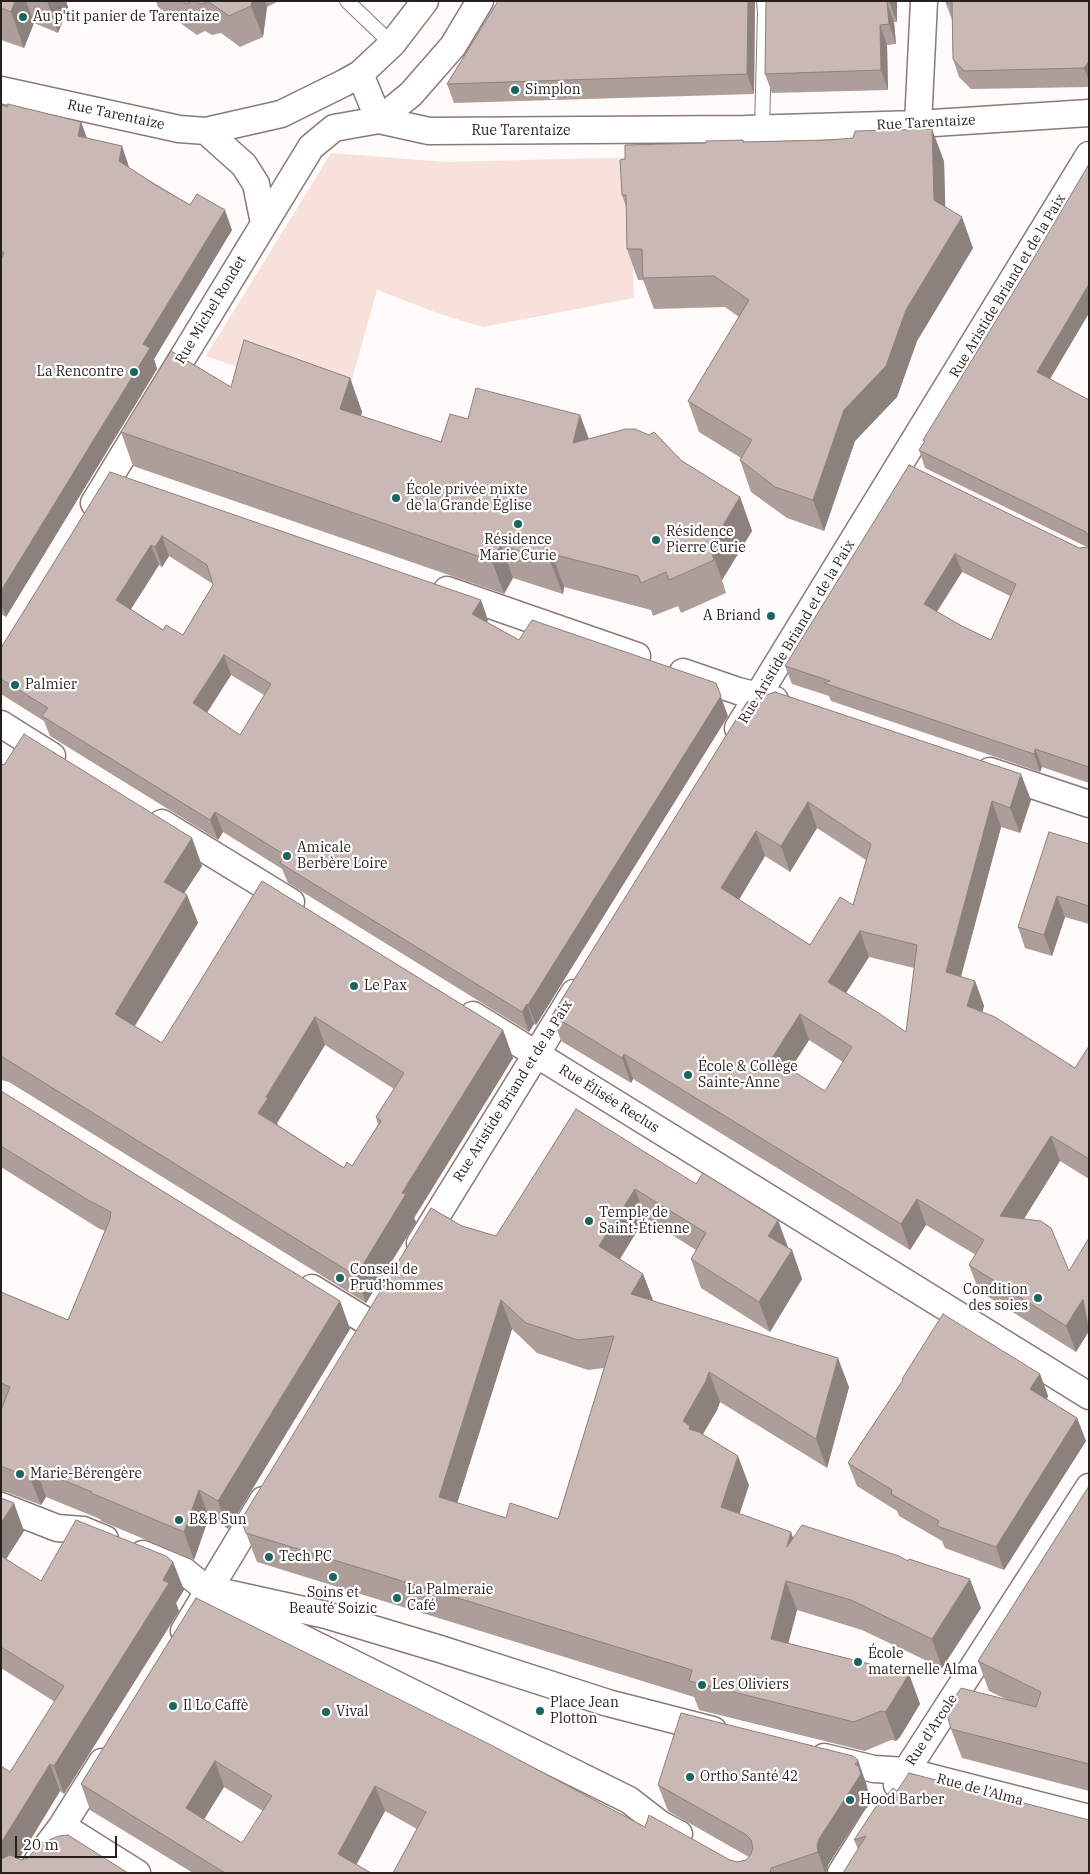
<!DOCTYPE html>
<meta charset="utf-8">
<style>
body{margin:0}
#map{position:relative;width:1090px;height:1874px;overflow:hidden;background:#fefbfa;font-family:"IBM Plex Serif",serif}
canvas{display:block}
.frame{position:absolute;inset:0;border:2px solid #251f1d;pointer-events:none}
.scale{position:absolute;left:15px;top:1836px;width:102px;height:22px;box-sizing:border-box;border:2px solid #251f1d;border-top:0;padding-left:6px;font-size:15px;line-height:18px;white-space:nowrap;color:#251f1d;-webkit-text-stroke:4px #fff;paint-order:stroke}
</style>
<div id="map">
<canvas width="1090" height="1874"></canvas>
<div class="frame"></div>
<div class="scale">20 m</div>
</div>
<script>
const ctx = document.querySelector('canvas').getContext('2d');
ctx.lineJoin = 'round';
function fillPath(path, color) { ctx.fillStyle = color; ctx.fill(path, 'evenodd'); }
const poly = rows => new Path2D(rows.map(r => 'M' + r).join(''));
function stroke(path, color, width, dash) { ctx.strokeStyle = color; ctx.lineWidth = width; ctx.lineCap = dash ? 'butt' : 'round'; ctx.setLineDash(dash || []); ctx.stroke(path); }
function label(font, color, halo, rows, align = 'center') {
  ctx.font = font + ' "IBM Plex Serif",serif'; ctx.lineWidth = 4.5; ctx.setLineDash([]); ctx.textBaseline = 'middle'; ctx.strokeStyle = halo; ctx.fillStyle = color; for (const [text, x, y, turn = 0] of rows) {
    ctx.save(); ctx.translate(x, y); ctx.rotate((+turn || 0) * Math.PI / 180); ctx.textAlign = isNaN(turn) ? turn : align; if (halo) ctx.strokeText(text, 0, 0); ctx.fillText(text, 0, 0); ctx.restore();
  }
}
const green = poly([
 [331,153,446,162,641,157,631,192,634,298,483,327,440,314,377,290,345,405,206,356]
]);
const lane = poly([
 [347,1,392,44],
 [762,129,765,13,764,1]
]);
const street = poly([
 [360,74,379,120],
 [1,90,179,129,206,131,281,114,344,83,360,74,392,44,425,1],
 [379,120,411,94,453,46,480,1],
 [918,124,924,1],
 [206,131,244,165,256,184,264,223],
 [94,503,311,147,334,128,379,120,429,131,745,129,918,124,1089,113],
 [447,590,637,656],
 [683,672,738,691,775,700],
 [1,724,52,756],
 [738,728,1089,155],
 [990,771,1089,804],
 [162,823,291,902],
 [473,1015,1089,1396],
 [420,1243,574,993],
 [312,1288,371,1324],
 [1,1506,57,1528,83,1530,105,1539],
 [143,1554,184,1571,209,1591,227,1601,629,1800,660,1824,679,1834],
 [209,1591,231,1594,326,1615,440,1649,608,1703,713,1730],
 [184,1631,263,1500],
 [824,1757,874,1769,906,1771,1089,1818],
 [897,1785,1089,1487],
 [62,1826,137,1873],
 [31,1873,44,1850,62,1826,102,1762],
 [841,1873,876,1817]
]);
const wall = poly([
 [1,1,66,1,68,7,58,33,34,23,24,48,1,40],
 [156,1,279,1,267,7,263,37,240,47,221,33,212,35,205,31,197,35,158,7],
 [498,1,755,1,754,94,454,103,447,84],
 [766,1,897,1,897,22,894,22,896,44,887,45,888,90,772,93,765,74],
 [945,1,1089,1,1089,87,971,89,959,77,953,59,952,20],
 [1,105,81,122,87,138,122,146,129,168,232,230,154,359,157,369,6,617,1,614],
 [743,140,744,142,944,161,945,206,973,248,917,341,897,397,855,441,824,531,787,518,751,492,740,460,741,458,699,432,688,401,739,317,725,307,654,309,643,280,638,280,627,249,626,207,622,195,706,143],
 [1089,313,1050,379,1089,400,1089,783,1042,767,1040,772,831,701,829,696,792,684,785,666,909,465,1079,548,1087,547,925,468,919,450,924,442,923,440],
 [962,572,1010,596,991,640,960,625,937,612],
 [350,378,362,412,361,416,441,442,468,419,580,415,589,439,682,461,740,497,752,531,722,580,726,593,681,613,678,606,653,616,651,610,564,587,563,594,513,578,504,594,133,466,121,432,231,387],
 [110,472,488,620,487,622,519,640,728,716,536,1025,534,1024,529,1032,288,883,282,869,263,857,223,832,218,840,50,736,44,721,1,694,1,648],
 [169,556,213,584,213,585,183,635,163,630,131,609,159,565,162,567],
 [231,675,264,695,240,735,207,713],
 [747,702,1031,800,1020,833,1001,827,961,977,975,981,984,1006,982,1012,1075,1068,1089,1046,1089,1179,1060,1161,1024,1219,1089,1331,1076,1352,979,1291,969,1265,976,1255,926,1225,910,1250,633,1079,631,1083,561,1041,552,1015],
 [817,828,866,860,853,905,810,945,739,900,765,856,790,872],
 [869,957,914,968,906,1032,846,993],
 [809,1040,843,1062,825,1091,790,1070],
 [1,764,192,838,202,866,184,893,187,895,198,923,134,1026,162,1043,262,881,503,1030,513,1058,414,1218,416,1222,366,1303,9,1082,1,1080],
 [325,1045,394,1089,376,1117,378,1125,352,1166,344,1168,278,1125,277,1123],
 [1089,844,1089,924,1065,917,1052,956,1025,948,1018,927],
 [1,1091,340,1301,350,1329,228,1529,209,1517,194,1560,101,1521,100,1519,46,1497,41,1505,6,1492,1,1492,1,1410,2,1407,1,1407,1,1292,68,1320,105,1231,98,1228,1,1167],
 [576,1109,792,1250,802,1279,770,1332,701,1288,691,1259,696,1250,645,1218,620,1259,643,1274,653,1301,849,1387,827,1468,720,1402,717,1410,703,1434,749,1485,739,1514,793,1538,981,1608,942,1668,862,1630,797,1610,788,1643,909,1674,920,1704,900,1737,896,1741,891,1740,865,1751,699,1710,694,1697,257,1562,241,1520,462,1226,496,1236],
 [512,1329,537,1353,588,1370,604,1368,558,1519,506,1518,457,1503],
 [1040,1374,1048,1396,1047,1399,1077,1418,1086,1441,1004,1570,945,1548,942,1541,899,1516,897,1511,857,1486,848,1463,902,1381,902,1379],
 [1089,1486,1089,1791,962,1758,951,1729,1008,1700,989,1691,978,1661],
 [1,1498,24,1531,6,1559,41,1581,173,1562,184,1590,176,1603,179,1611,64,1794,60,1791,19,1859,21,1860,1,1873,10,1772,55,1702,1,1668],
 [196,1598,645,1827,730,1860,737,1862,746,1860,749,1857,668,1811,658,1785,867,1786,867,1787,870,1800,828,1865,826,1873,393,1873,417,1829,385,1811,356,1864,371,1873,193,1873,90,1810,81,1784],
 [224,1787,263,1811,242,1843,204,1819],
 [897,1791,858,1849,854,1840]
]);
const shadedWall = poly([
 [15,1,26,1,34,23,24,48,11,12],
 [47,1,66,1,68,7,58,33],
 [252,1,265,1,267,7,263,37,251,6],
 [748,1,755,1,754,94,747,74],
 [889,1,897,1,897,22],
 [887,3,894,22,896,44,889,24],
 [880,25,887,45,888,90,881,70],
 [1089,61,1089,81,1084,68],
 [81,122,88,142,78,136],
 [932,129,944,161,946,231,934,200],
 [122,146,129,167,126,182,119,161],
 [225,210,232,230,154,359,157,369,6,617,1,604,1,591,143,344],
 [962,217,973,248,917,341,897,397,855,441,824,531,813,500,844,410],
 [1089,284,1089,313,1044,389,1037,372],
 [350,378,362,412,353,442,340,409],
 [580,415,592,448,573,443],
 [740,497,752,531,722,580,710,547],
 [162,536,169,556,162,567,155,547],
 [151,545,159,565,124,620,116,600],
 [501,545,513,578,504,594,492,561],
 [552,554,564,587,563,594,550,561],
 [955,554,962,572,930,622,924,604],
 [481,600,488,620,480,634,472,614],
 [224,655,231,675,200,723,193,703],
 [716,683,728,716,536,1025,528,1005],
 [1035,749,1042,767,1040,772,1034,754],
 [1021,774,1031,800,1020,833,1010,808],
 [992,801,1001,827,955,998,946,972],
 [808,802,817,828,790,872,781,846],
 [215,812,223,832,218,840,210,820],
 [756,831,765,856,730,914,721,888],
 [192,838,202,866,174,909,164,882],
 [187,895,198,923,125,1042,115,1014],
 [1057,896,1065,917,1052,956,1044,935],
 [860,931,869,957,837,1007,828,982],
 [975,981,984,1006,977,1031,967,1006],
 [527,1004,534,1024,529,1032,522,1012],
 [800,1014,809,1040,781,1084,772,1058],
 [315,1017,325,1045,277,1123,278,1126,258,1113,266,1097],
 [503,1030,513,1058,414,1218,416,1222,366,1303,356,1276,402,1193],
 [624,1054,633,1079,631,1083,622,1058],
 [1051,1136,1060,1161,1010,1241,1000,1216],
 [635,1189,645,1218,610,1275,599,1246],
 [917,1199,926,1225,910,1250,901,1224],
 [778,1220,789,1250,768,1236],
 [792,1250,802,1279,770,1332,759,1302],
 [643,1274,654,1303,631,1294],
 [1083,1299,1089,1331,1076,1352,1066,1326],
 [501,1300,512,1329,450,1526,439,1497],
 [340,1301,350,1329,228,1529,218,1501],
 [838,1358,849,1387,827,1468,816,1439],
 [709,1372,720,1402,717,1410,697,1444,683,1421],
 [1040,1374,1048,1396,1039,1411,1030,1389],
 [1077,1418,1086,1441,1004,1570,996,1547],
 [738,1456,749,1485,732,1537,721,1507],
 [36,1469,46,1497,41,1505,30,1478],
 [199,1490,209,1517,194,1560,184,1532],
 [14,1503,24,1531,1,1567,1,1523],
 [791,1532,802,1561,787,1547],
 [173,1562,184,1590,176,1603,179,1611,64,1794,54,1766],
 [970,1579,981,1608,942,1668,932,1639],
 [786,1581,797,1610,782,1668,771,1639],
 [909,1674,920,1704,900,1737,896,1741,885,1712],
 [858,1760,867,1786,867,1787,870,1800,828,1865,826,1873,825,1873,818,1852,817,1846,819,1839],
 [215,1761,224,1787,195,1834,186,1808],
 [50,1764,60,1791,10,1873,1,1873,1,1843],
 [375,1786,385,1811,352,1873,338,1854]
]);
const building = poly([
 [1,1,15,1,11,12,1,8,1,1],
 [182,1,191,1,186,4,182,1],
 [196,1,252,1,251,6,229,16,209,2,200,4,196,1],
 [498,1,748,1,747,74,447,84,498,1],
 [766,1,889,1,887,3,889,24,880,25,881,70,765,74,766,1],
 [945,1,1089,1,1089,61,1084,68,964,71,953,59,952,1,950,4,945,1],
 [8,104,81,122,78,136,122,146,119,161,154,184,190,205,197,194,225,210,143,344,150,348,1,591,1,259,4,253,1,251,1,105,7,107,8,104],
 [932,129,934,200,962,217,906,310,886,366,844,410,813,500,775,487,740,460,752,440,688,401,749,300,714,276,643,278,642,249,627,249,626,195,622,195,620,160,625,159,625,145,706,143,706,141,743,140,743,142,828,140,853,138,855,131,932,129],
 [1089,164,1089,284,1037,372,1089,400,1089,536,1086,532,919,450,925,441,923,440,1022,278,1089,164],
 [244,340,350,378,340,409,441,442,450,414,468,419,476,388,580,415,573,443,626,429,635,429,649,435,654,432,682,461,740,497,710,547,714,560,669,580,666,572,641,583,638,576,552,554,550,561,501,545,492,561,121,432,171,351,231,387,244,340],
 [909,465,1079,548,1088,547,1089,545,1089,767,1035,749,1034,754,824,683,830,681,785,666,909,465],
 [955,554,1016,584,991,640,960,625,924,604,955,554],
 [110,472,481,600,472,614,519,640,532,620,716,683,721,696,528,1005,527,1004,522,1012,280,863,285,855,256,837,215,812,210,820,42,716,48,708,1,679,1,648,110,472],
 [162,536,207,565,213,585,183,635,166,625,163,630,116,600,151,545,155,547,162,536],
 [224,655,271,684,240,735,193,703,224,655],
 [775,692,1021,774,1010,808,992,801,946,972,975,981,967,1006,995,1017,1075,1068,1089,1046,1089,1159,1051,1136,1000,1216,1041,1221,1051,1228,1069,1271,1089,1238,1089,1331,1083,1299,1066,1326,969,1265,984,1240,917,1199,901,1224,624,1054,622,1058,552,1015,747,702,775,692],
 [808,802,871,844,853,905,840,897,810,945,721,888,756,831,781,846,808,802],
 [860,931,917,945,906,1032,877,1012,828,982,860,931],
 [800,1014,852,1047,825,1091,772,1058,800,1014],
 [24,734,192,838,164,882,187,895,115,1014,162,1043,262,881,503,1030,402,1193,406,1194,356,1276,1,1056,1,764,4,765,24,734],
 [315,1017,404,1073,376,1117,381,1121,352,1166,347,1162,344,1168,258,1113,268,1098,266,1097,315,1017],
 [1049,832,1089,844,1089,906,1057,896,1044,935,1018,927,1049,832],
 [1,1091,340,1301,218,1501,199,1490,184,1532,91,1493,92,1492,36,1469,30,1478,1,1466,1,1410,10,1387,1,1383,1,1292,68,1320,110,1219,111,1212,88,1200,1,1146,1,1091],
 [576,1109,696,1184,703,1173,778,1220,768,1236,792,1250,759,1302,691,1259,706,1233,635,1189,599,1246,643,1274,631,1294,838,1358,816,1439,709,1372,706,1381,683,1421,690,1426,689,1429,699,1432,738,1456,721,1507,791,1532,787,1547,802,1525,899,1556,908,1561,909,1559,970,1579,932,1639,851,1600,786,1581,771,1639,909,1674,889,1707,885,1712,881,1711,854,1722,689,1681,692,1670,246,1533,241,1520,431,1208,462,1226,496,1236,576,1109],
 [501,1300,526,1323,578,1340,614,1336,558,1519,510,1503,506,1518,439,1497,501,1300],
 [943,1314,1040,1374,1030,1389,1077,1418,996,1547,937,1526,939,1521,891,1494,892,1490,848,1463,903,1380,902,1379,943,1314],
 [1089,1486,1089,1764,951,1729,946,1711,961,1688,1036,1707,1041,1692,978,1661,1089,1486],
 [1,1498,14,1503,1,1523,1,1498],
 [76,1520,166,1556,173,1562,163,1580,169,1583,54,1766,50,1764,1,1843,1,1766,10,1772,64,1686,1,1647,1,1556,41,1581,76,1520],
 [196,1598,491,1745,645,1827,649,1815,730,1860,737,1862,746,1860,751,1854,753,1848,751,1840,745,1834,658,1785,681,1713,853,1756,858,1760,855,1764,859,1767,861,1774,819,1839,817,1846,818,1852,771,1868,770,1873,393,1873,426,1812,375,1786,338,1854,371,1873,225,1873,81,1784,196,1598],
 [215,1761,272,1796,242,1843,186,1808,215,1761],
 [909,1773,1089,1820,1089,1873,843,1873,866,1836,854,1840,875,1808,893,1788,897,1791,909,1773],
 [68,1835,128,1873,1,1873,1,1859,10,1855,21,1860,28,1858,39,1844,59,1836,68,1835]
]);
const markers = [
 [23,17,5,"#1a655f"],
 [515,90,5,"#1a655f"],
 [134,372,5,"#1a655f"],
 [396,498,5,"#1a655f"],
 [518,524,5,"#1a655f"],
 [656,540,5,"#1a655f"],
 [771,616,5,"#1a655f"],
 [15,685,5,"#1a655f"],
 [287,856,5,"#1a655f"],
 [354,986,5,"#1a655f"],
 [688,1075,5,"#1a655f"],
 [589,1221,5,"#1a655f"],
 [340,1278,5,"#1a655f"],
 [1038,1298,5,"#1a655f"],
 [20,1474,5,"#1a655f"],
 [179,1520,5,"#1a655f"],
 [269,1557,5,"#1a655f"],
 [333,1577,5,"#1a655f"],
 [397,1598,5,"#1a655f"],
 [858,1662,5,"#1a655f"],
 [702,1685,5,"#1a655f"],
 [173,1706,5,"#1a655f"],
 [540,1711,5,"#1a655f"],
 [326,1712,5,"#1a655f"],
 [690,1777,5,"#1a655f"],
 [850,1800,5,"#1a655f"]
];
const poiNames = [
 ["Au p'tit panier de Tarentaize",33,17],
 ["Simplon",525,90],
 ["La Rencontre",124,372,"right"],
 ["École privée mixte",406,490],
 ["de la Grande Église",406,506],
 ["Résidence",666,532],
 ["Pierre Curie",666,548],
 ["Résidence",518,540,"center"],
 ["Marie Curie",518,556,"center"],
 ["A Briand",761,616,"right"],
 ["Palmier",25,685],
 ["Amicale",297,848],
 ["Berbère Loire",297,864],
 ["Le Pax",364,986],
 ["École & Collège",698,1067],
 ["Sainte-Anne",698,1083],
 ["Temple de",599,1213],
 ["Saint-Étienne",599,1229],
 ["Conseil de",350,1270],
 ["Prud’hommes",350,1286],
 ["Condition",1028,1290,"right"],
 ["des soies",1028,1306,"right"],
 ["Marie-Bérengère",30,1474],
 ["B&B Sun",189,1520],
 ["Tech PC",279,1557],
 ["La Palmeraie",407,1590],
 ["Café",407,1606],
 ["Soins et",333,1593,"center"],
 ["Beauté Soizic",333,1609,"center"],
 ["École",868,1654],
 ["maternelle Alma",868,1670],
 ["Les Oliviers",712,1685],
 ["Place Jean",550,1703],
 ["Plotton",550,1719],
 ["Il Lo Caffè",183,1706],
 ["Vival",336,1712],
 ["Ortho Santé 42",700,1777],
 ["Hood Barber",860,1800]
];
const streetNames = [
 ["Rue Tarentaize",116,115,12],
 ["Rue Tarentaize",926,123,-3],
 ["Rue Tarentaize",521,131],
 ["Rue Aristide Briand et de la Paix",1008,286,-59],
 ["Rue Michel Rondet",211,310,-59],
 ["Rue Aristide Briand et de la Paix",797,632,-59],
 ["Rue Aristide Briand et de la Paix",513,1091,-58],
 ["Rue Élisée Reclus",609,1099,32],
 ["Rue d'Arcole",932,1730,-57],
 ["Rue de l'Alma",980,1790,15]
];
fillPath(green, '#f8e1da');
stroke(lane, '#8a7a75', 16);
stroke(street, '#8a7a75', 29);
stroke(lane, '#fff', 14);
stroke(street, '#fff', 26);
fillPath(wall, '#ad9e9a');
fillPath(shadedWall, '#8d817d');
fillPath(building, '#c9b8b3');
stroke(building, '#8d817d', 1);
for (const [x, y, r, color] of markers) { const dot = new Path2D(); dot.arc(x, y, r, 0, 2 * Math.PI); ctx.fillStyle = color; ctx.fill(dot); stroke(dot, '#fff', 2); }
label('14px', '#251f1d', '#fff', poiNames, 'left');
label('14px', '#251f1d', '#fff', streetNames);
</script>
